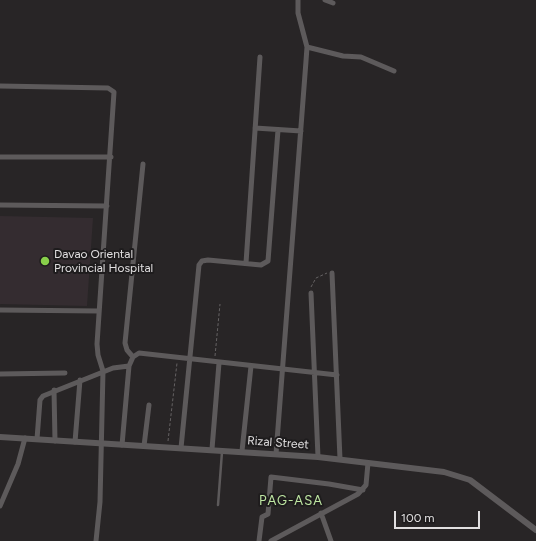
<!DOCTYPE html>
<style>
body{margin:0}
#map{position:relative;width:536px;height:541px;overflow:hidden;background:#282526;font-family:Figtree,sans-serif}
canvas{display:block}
.scale{position:absolute;left:394px;top:511px;width:86px;height:18px;box-sizing:border-box;border:2px solid #e1dfe0;border-top:0;padding-left:5px;font-size:12px;line-height:14px;white-space:nowrap;color:#e1dfe0;-webkit-text-stroke:3px #1e1c1d;paint-order:stroke}
</style>
<div id="map">
<canvas width="536" height="541"></canvas>
<div class="scale">100 m</div>
</div>
<script>
const ctx = document.querySelector('canvas').getContext('2d');
ctx.lineJoin = 'round';
function fillPath(path, color) { ctx.fillStyle = color; ctx.fill(path, 'evenodd'); }
const poly = rows => new Path2D(rows.map(r => 'M' + r).join(''));
function stroke(path, color, width, dash) { ctx.strokeStyle = color; ctx.lineWidth = width; ctx.lineCap = dash ? 'butt' : 'round'; ctx.setLineDash(dash || []); ctx.stroke(path); }
function label(font, color, halo, rows, align = 'center') {
  ctx.font = font + ' Figtree,sans-serif'; ctx.lineWidth = 4; ctx.setLineDash([]); ctx.textBaseline = 'middle'; ctx.strokeStyle = halo; ctx.fillStyle = color; for (const [text, x, y, turn = 0] of rows) {
    ctx.save(); ctx.translate(x, y); ctx.rotate((+turn || 0) * Math.PI / 180); ctx.textAlign = isNaN(turn) ? turn : align; if (halo) ctx.strokeText(text, 0, 0); ctx.fillText(text, 0, 0); ctx.restore();
  }
}
const built = poly([
 [0,216,93,218,87,306,0,304]
]);
const path = poly([
 [311,287,316,278,327,273],
 [215,356,220,304],
 [168,441,177,363]
]);
const service = poly([
 [218,505,222,452]
]);
const minor = poly([
 [325,0,333,3],
 [307,47,343,56,361,57,394,71],
 [0,86,108,88,114,92,97,344,98,355,103,371,100,502,96,541],
 [255,128,301,131],
 [0,157,111,157],
 [0,205,107,206],
 [246,263,260,57],
 [332,273,340,459],
 [311,293,318,457],
 [0,310,99,311],
 [133,357,127,350,125,343,143,164],
 [0,374,65,373],
 [54,390,55,441],
 [37,439,40,400,43,396,113,368,129,366],
 [75,442,80,380],
 [122,445,129,366,133,357,139,353,337,375],
 [144,446,149,405],
 [181,448,199,265,202,261,208,260,261,265,268,261,278,130],
 [212,449,219,363],
 [242,451,251,366],
 [276,454,306,61,307,47,298,13,298,0],
 [0,506,18,464,25,438],
 [321,513,331,541],
 [259,541,262,517,268,514,271,477,329,484,363,490],
 [271,541,358,494,366,485,368,463]
]);
const tertiary = poly([
 [0,437,318,457,444,472,470,480,536,530]
]);
const markers = [
 [45,261,5,"#88cf4a"]
];
const poiNames = [
 ["Davao Oriental",54,254],
 ["Provincial Hospital",54,268]
];
const streetNames = [
 ["Rizal Street",278,443,4]
];
const neighbourhoodNames = [
 ["PAG-ASA",291,501]
];
fillPath(built, '#342c30');
stroke(path, '#656263', 1, [3, 2]);
stroke(service, '#5d5a5b', 2.5);
stroke(minor, '#5d5a5b', 5);
stroke(tertiary, '#5d5a5b', 6);
for (const [x, y, r, color] of markers) { const dot = new Path2D(); dot.arc(x, y, r, 0, 2 * Math.PI); ctx.fillStyle = color; ctx.fill(dot); stroke(dot, '#1e1c1d', 1.5); }
label('12px', '#e1dfe0', '#1e1c1d', poiNames, 'left');
label('12px', '#e1dfe0', '#1e1c1d', streetNames);
ctx.letterSpacing = '1px';
label('13px', '#bee6a2', '#1e1c1d', neighbourhoodNames);
ctx.letterSpacing = '0px';
</script>
